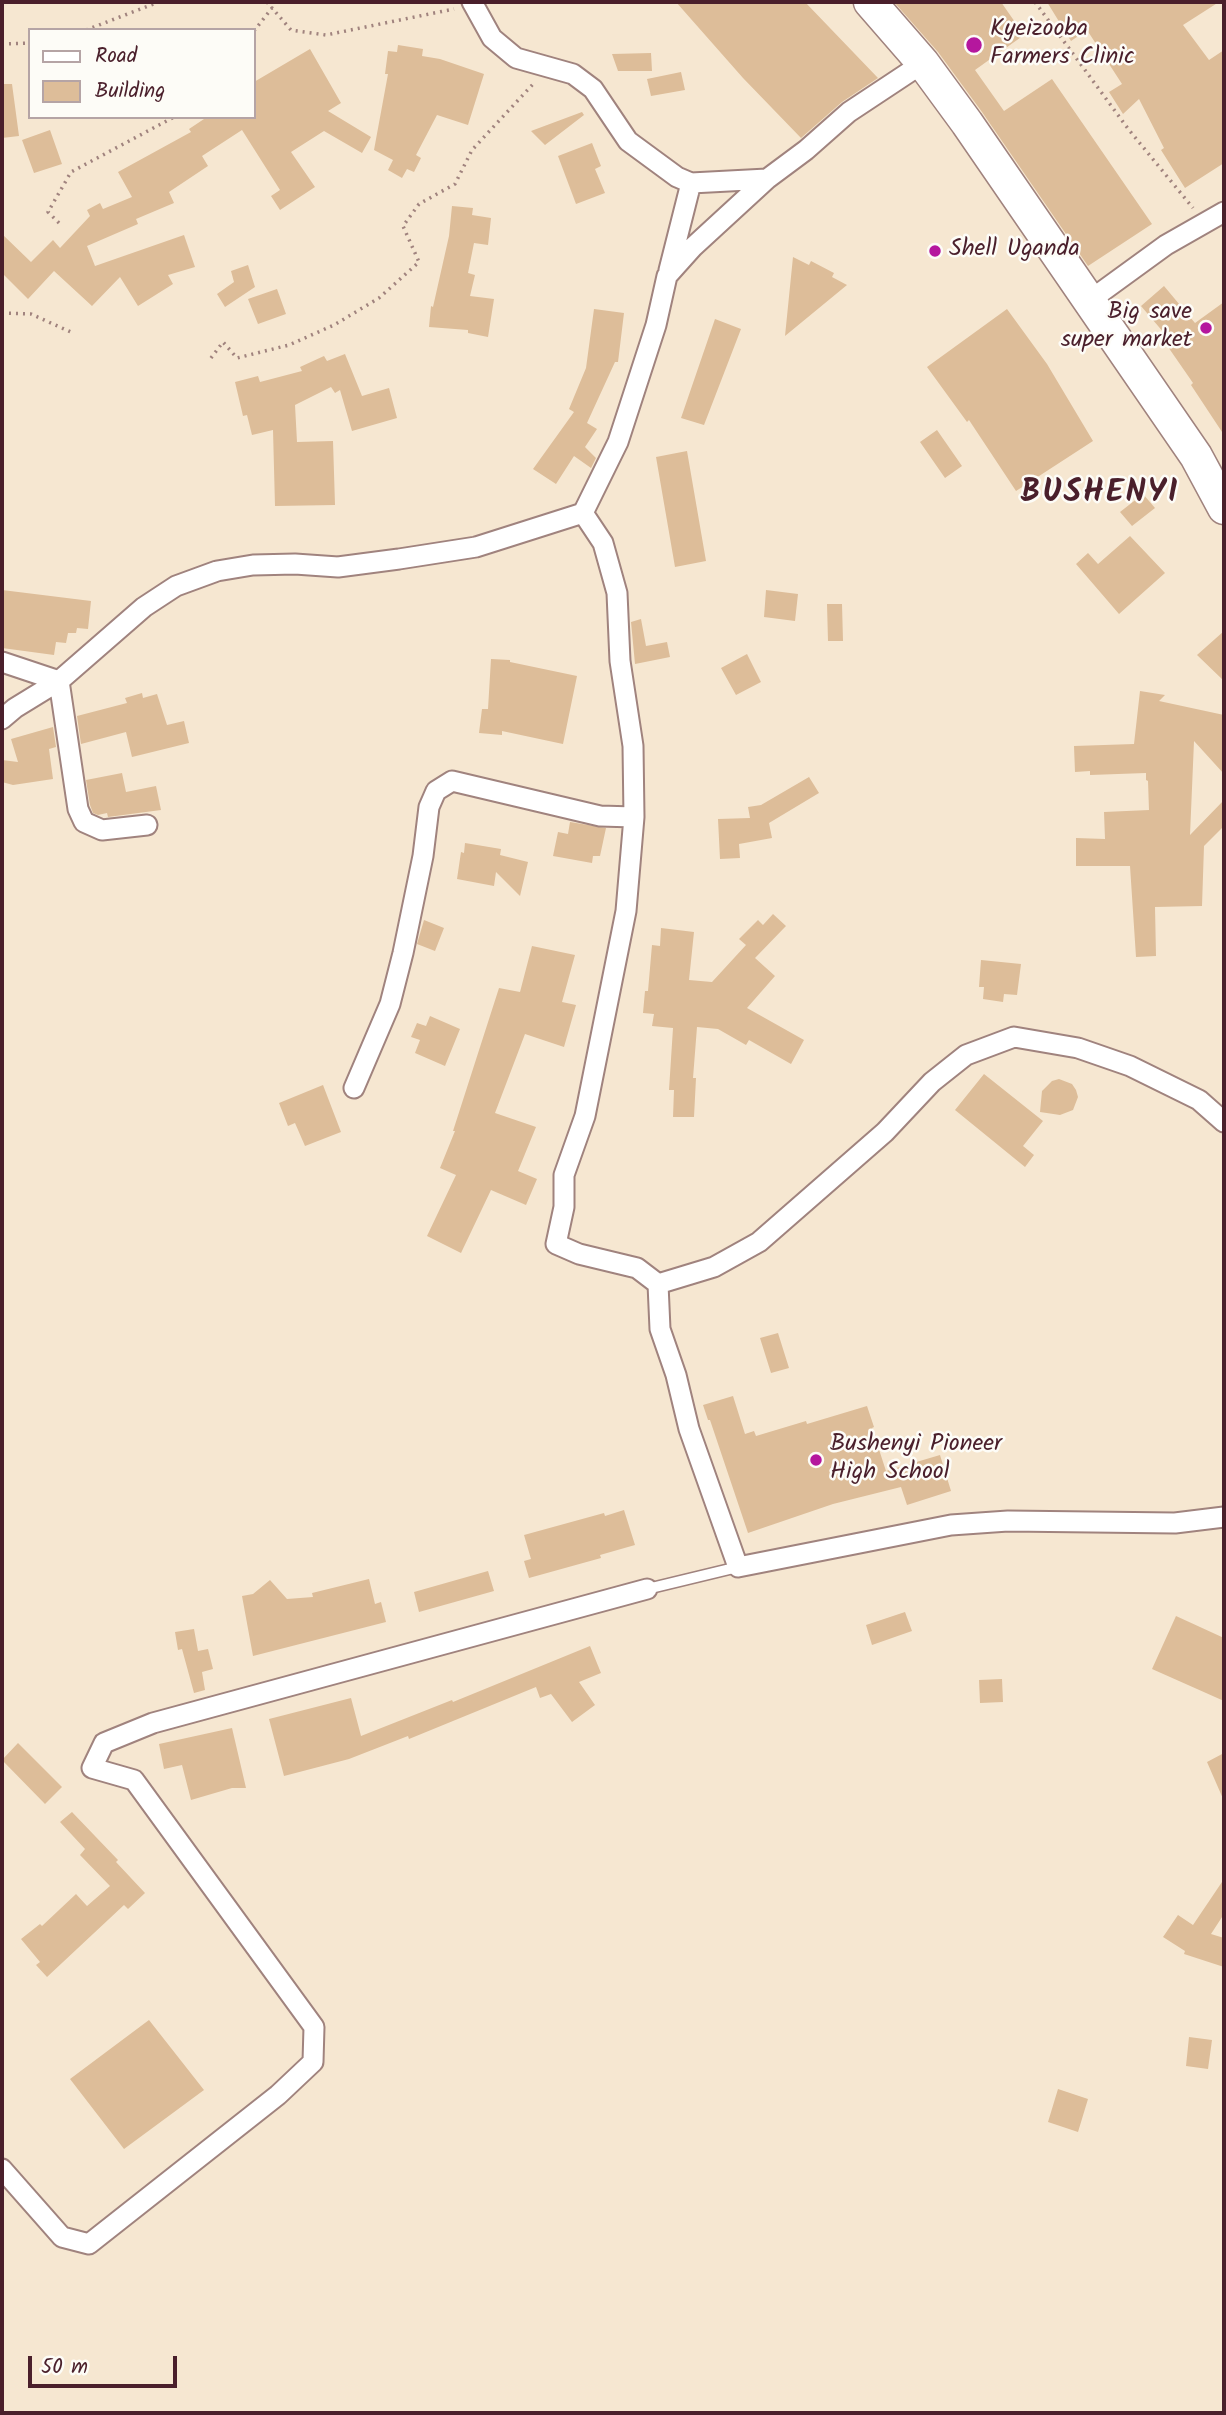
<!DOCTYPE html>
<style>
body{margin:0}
#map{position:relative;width:1226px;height:2415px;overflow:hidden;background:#f6e7d1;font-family:Kalam,sans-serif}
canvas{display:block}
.frame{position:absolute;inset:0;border:4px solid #4a1f2b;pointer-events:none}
.legend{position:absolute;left:28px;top:28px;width:228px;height:91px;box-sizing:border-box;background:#fdfcf7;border:2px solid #b5a4a5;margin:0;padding:9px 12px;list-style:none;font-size:21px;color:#4a1f2b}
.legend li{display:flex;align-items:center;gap:14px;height:35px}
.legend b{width:35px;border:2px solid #b5a4a5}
.scale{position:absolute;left:28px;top:2356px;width:149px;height:32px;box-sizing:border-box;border:4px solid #4a1f2b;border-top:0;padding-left:9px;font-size:21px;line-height:24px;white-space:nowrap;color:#4a1f2b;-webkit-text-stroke:5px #fdfcf7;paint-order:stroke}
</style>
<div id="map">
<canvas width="1226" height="2415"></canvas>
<div class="frame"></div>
<ul class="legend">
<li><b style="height:9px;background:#fff"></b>Road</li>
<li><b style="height:19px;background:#ddbd99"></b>Building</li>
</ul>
<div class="scale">50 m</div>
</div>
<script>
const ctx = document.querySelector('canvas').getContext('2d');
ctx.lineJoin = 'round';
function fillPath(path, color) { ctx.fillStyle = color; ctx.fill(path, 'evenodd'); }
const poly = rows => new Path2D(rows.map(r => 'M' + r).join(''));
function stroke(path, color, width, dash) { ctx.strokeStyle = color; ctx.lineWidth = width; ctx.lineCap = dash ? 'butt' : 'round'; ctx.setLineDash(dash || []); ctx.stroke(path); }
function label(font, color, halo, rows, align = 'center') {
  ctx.font = font + ' Kalam,sans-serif'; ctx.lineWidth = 5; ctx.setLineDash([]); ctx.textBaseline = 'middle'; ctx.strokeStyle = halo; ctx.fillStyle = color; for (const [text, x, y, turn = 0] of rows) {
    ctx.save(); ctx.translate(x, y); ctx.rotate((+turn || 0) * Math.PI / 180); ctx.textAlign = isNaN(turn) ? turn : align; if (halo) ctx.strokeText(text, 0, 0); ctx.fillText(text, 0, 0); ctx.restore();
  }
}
const building = poly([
 [676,2,805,2,878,78,842,102,801,138,743,78],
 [894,2,1001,2,1024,35,975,70,1004,111,1052,79,1152,224,1088,266,982,112,938,52],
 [1047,2,1219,2,1183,25,1209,60,1224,50,1224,163,1185,188,1161,150,1164,148,1139,99,1123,114,1109,92,1122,84,1087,30,1071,41],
 [398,45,423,49,422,56,440,59,484,74,468,125,437,115,416,155,421,158,414,172,407,169,402,178,388,170,393,160,374,150,388,74,385,74,388,51,397,52],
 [310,49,341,103,328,111,371,137,362,153,324,131,291,152,315,187,280,210,271,196,280,190,242,130,202,156,208,166,169,192,174,203,136,219,138,224,87,246,95,266,184,235,195,267,168,275,173,284,138,306,120,277,92,306,54,271,28,299,2,273,2,234,31,262,53,240,60,248,90,216,87,210,100,203,103,209,132,197,118,172,191,132,189,129,207,117,254,117,254,82],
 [651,53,652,71,618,71,612,54],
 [681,72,685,90,651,96,647,79],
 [2,84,12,84,19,136,2,138],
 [582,112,584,115,545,145,531,131],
 [50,130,62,164,34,173,22,140],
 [592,143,601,166,595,169,605,193,576,204,558,156],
 [452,206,473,208,472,215,491,218,488,245,474,243,468,273,475,275,470,296,494,299,488,337,468,333,468,330,429,327,431,306,433,307,449,236],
 [793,257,809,265,811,261,834,273,832,277,847,285,785,336],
 [248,265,255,287,225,307,217,294,234,282,231,271],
 [1164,286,1195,323,1224,302,1224,435,1191,385,1193,383,1166,344,1170,340,1141,306],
 [277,289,286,314,258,324,248,299],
 [594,309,624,313,618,362,615,362,587,423,597,429,585,447,596,458,591,468,574,456,556,484,533,469,574,412,569,409,586,368],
 [1007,309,1047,364,1093,441,1016,491,969,420,967,422,927,367],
 [715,319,741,329,704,425,681,418],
 [345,354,362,396,389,388,397,418,352,431,340,390,335,393,331,387,295,405,297,442,333,441,335,505,275,506,273,430,252,435,247,415,243,416,235,382,258,376,260,382,302,371,300,367,324,356,327,361],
 [937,430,962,466,945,478,920,442],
 [687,451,706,561,675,567,656,457],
 [1143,494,1155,508,1132,526,1120,512],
 [1130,536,1165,573,1119,614,1076,564,1088,553,1098,564],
 [2,590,91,601,88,629,77,628,76,633,68,633,66,643,56,642,54,655,2,648],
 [766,590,798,594,795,621,764,617],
 [827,604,842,604,843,641,828,641],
 [641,619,646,646,667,642,670,657,635,664,631,622],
 [1224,631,1224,681,1197,655],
 [747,654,761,682,736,695,721,668],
 [491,659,510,660,510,662,577,676,563,744,502,731,502,735,479,733,482,709,488,709],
 [1140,691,1165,695,1159,701,1224,715,1224,774,1194,741,1190,835,1224,800,1224,826,1204,846,1202,906,1155,907,1156,956,1136,957,1130,866,1076,866,1076,838,1105,839,1104,812,1149,810,1148,781,1146,780,1146,773,1090,775,1090,771,1075,772,1074,746,1134,744],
 [142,693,143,698,157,694,167,725,184,721,189,743,132,757,126,732,81,744,77,716,127,703,125,698],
 [53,727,56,747,49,749,53,779,13,785,2,782,2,760,18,762,11,739],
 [122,773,126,792,156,786,161,810,108,817,107,813,98,815,93,813,90,805,86,780],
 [809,777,819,793,769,823,772,838,739,844,740,858,720,859,718,819,750,818,748,807,761,805],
 [570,822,606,828,600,856,593,856,592,863,553,856,558,832,568,834],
 [465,843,501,849,500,855,528,862,520,896,496,872,494,886,457,879,461,852,464,853],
 [773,914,786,926,755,958,775,976,747,1008,804,1040,791,1064,749,1040,746,1045,718,1029,697,1027,693,1078,696,1078,694,1117,673,1117,674,1090,669,1090,673,1028,652,1026,654,1014,643,1013,645,991,648,991,652,945,660,946,661,928,694,932,689,980,712,982,746,945,739,939,758,920,763,925],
 [424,920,444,928,435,951,417,944],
 [532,946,575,955,562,1002,576,1005,564,1047,525,1034,495,1113,536,1127,518,1171,537,1179,526,1205,491,1190,461,1253,427,1236,456,1175,440,1168,455,1131,453,1131,499,988,520,992],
 [981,960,1021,964,1017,995,1004,994,1003,1002,983,999,984,987,979,987],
 [430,1016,460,1029,445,1066,415,1053,420,1040,411,1037,417,1023,426,1026],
 [984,1074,1043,1121,1023,1146,1034,1155,1025,1167,955,1110],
 [1059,1079,1072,1084,1076,1090,1078,1097,1073,1110,1060,1115,1040,1112,1042,1091,1052,1081],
 [323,1085,341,1132,305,1146,295,1123,288,1126,279,1103],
 [778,1333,789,1368,771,1373,760,1338],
 [733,1396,745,1434,754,1431,756,1436,806,1421,807,1424,867,1406,874,1427,872,1428,886,1471,940,1455,951,1491,907,1505,901,1487,833,1504,748,1533,710,1420,708,1420,703,1405],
 [624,1510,635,1545,600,1555,601,1558,529,1578,524,1561,531,1559,524,1535,604,1513,605,1516],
 [488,1571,494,1591,419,1612,414,1592],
 [369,1579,375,1604,381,1602,386,1622,253,1656,242,1596,253,1594,270,1580,287,1599,313,1597,312,1593],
 [905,1612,912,1631,872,1645,866,1625],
 [1176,1616,1224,1638,1224,1701,1152,1669],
 [194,1629,198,1651,208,1649,213,1669,202,1672,205,1690,194,1693,182,1649,178,1650,175,1632],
 [590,1646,601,1673,579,1682,595,1705,572,1722,551,1694,540,1698,536,1687,409,1739,408,1736,349,1759,284,1776,269,1719,351,1698,361,1736,452,1700,453,1702],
 [1002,1679,1003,1702,980,1703,979,1680],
 [232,1728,246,1788,232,1788,191,1800,182,1765,164,1769,159,1744],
 [18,1743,62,1787,45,1804,2,1760],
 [1224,1753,1224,1801,1207,1762],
 [72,1812,118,1860,116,1862,145,1893,128,1909,124,1905,47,1977,36,1965,40,1962,21,1939,40,1924,42,1926,76,1894,87,1906,110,1886,80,1855,85,1849,60,1822],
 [1224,1879,1224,1914,1211,1934,1224,1938,1224,1967,1184,1954,1185,1951,1163,1937,1178,1915,1193,1925],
 [149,2020,204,2090,124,2149,70,2079],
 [1189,2037,1212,2040,1208,2069,1186,2066],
 [1058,2089,1088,2099,1078,2132,1048,2122]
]);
const path = poly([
 [267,2,272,8],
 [1035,2,1129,130,1193,208],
 [86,30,159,2],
 [254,31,272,8,291,30,326,35,454,9],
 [2,44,30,43],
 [59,223,48,212,71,172,174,117],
 [2,313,31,314,73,333],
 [211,358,223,342,237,358,289,345,334,325,379,298,419,262,403,226,419,204,455,184,472,150,534,83]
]);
const service = poly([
 [647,1589,738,1567]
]);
const minor = poly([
 [472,2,492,38,516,58,573,74,593,89,628,141,677,177,691,183,767,179],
 [923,63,849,112,806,150,767,179,693,247,667,276,656,325,618,442,583,513,603,543,617,593,620,661,633,746,634,817,626,911,585,1116,564,1175,564,1207,556,1244,579,1254,637,1268,658,1284,660,1329,676,1375,689,1429,738,1567,951,1525,1008,1521,1175,1523,1224,1517],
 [669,270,691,183],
 [1089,301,1166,245,1224,212],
 [2,662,59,681,78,809,84,822,102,830,147,825],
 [2,719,15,708,59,681,144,607,176,586,217,571,253,565,295,564,338,567,399,559,476,547,583,513],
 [354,1088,390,1004,403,953,423,856,429,807,436,791,452,781,600,816,634,817],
 [658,1284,714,1267,759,1242,885,1132,932,1082,966,1055,1014,1037,1078,1048,1130,1066,1199,1100,1224,1122],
 [2,2169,62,2237,89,2244,278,2095,313,2062,314,2027,134,1780,92,1768,104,1743,153,1723,647,1589]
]);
const primary = poly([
 [870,2,923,63,967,123,1196,456,1224,508]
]);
const markers = [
 [974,45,9,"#b5179e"],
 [935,251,7,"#b5179e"],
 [1206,328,7,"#b5179e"],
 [816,1460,7,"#b5179e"]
];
const poiNames = [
 ["Kyeizooba",990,31],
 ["Farmers Clinic",990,59],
 ["Shell Uganda",949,251],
 ["Big save",1192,314,"right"],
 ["super market",1192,342,"right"],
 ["Bushenyi Pioneer",830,1446],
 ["High School",830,1474]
];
const districtNames = [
 ["BUSHENYI",1100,496]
];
fillPath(building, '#ddbd99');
stroke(service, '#a0837e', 13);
stroke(minor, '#a0837e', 23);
stroke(primary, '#a0837e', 35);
stroke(path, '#a0837e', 3.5, [2, 5]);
stroke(service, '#fff', 10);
stroke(minor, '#fff', 19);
stroke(primary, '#fff', 32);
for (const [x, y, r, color] of markers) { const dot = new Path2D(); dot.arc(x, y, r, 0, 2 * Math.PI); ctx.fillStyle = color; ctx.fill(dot); stroke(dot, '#fdfcf7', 2.5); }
label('24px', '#4a1f2b', '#fdfcf7', poiNames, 'left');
ctx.letterSpacing = '2px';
label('bold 32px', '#4a1f2b', '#fdfcf7', districtNames);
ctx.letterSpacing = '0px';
</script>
